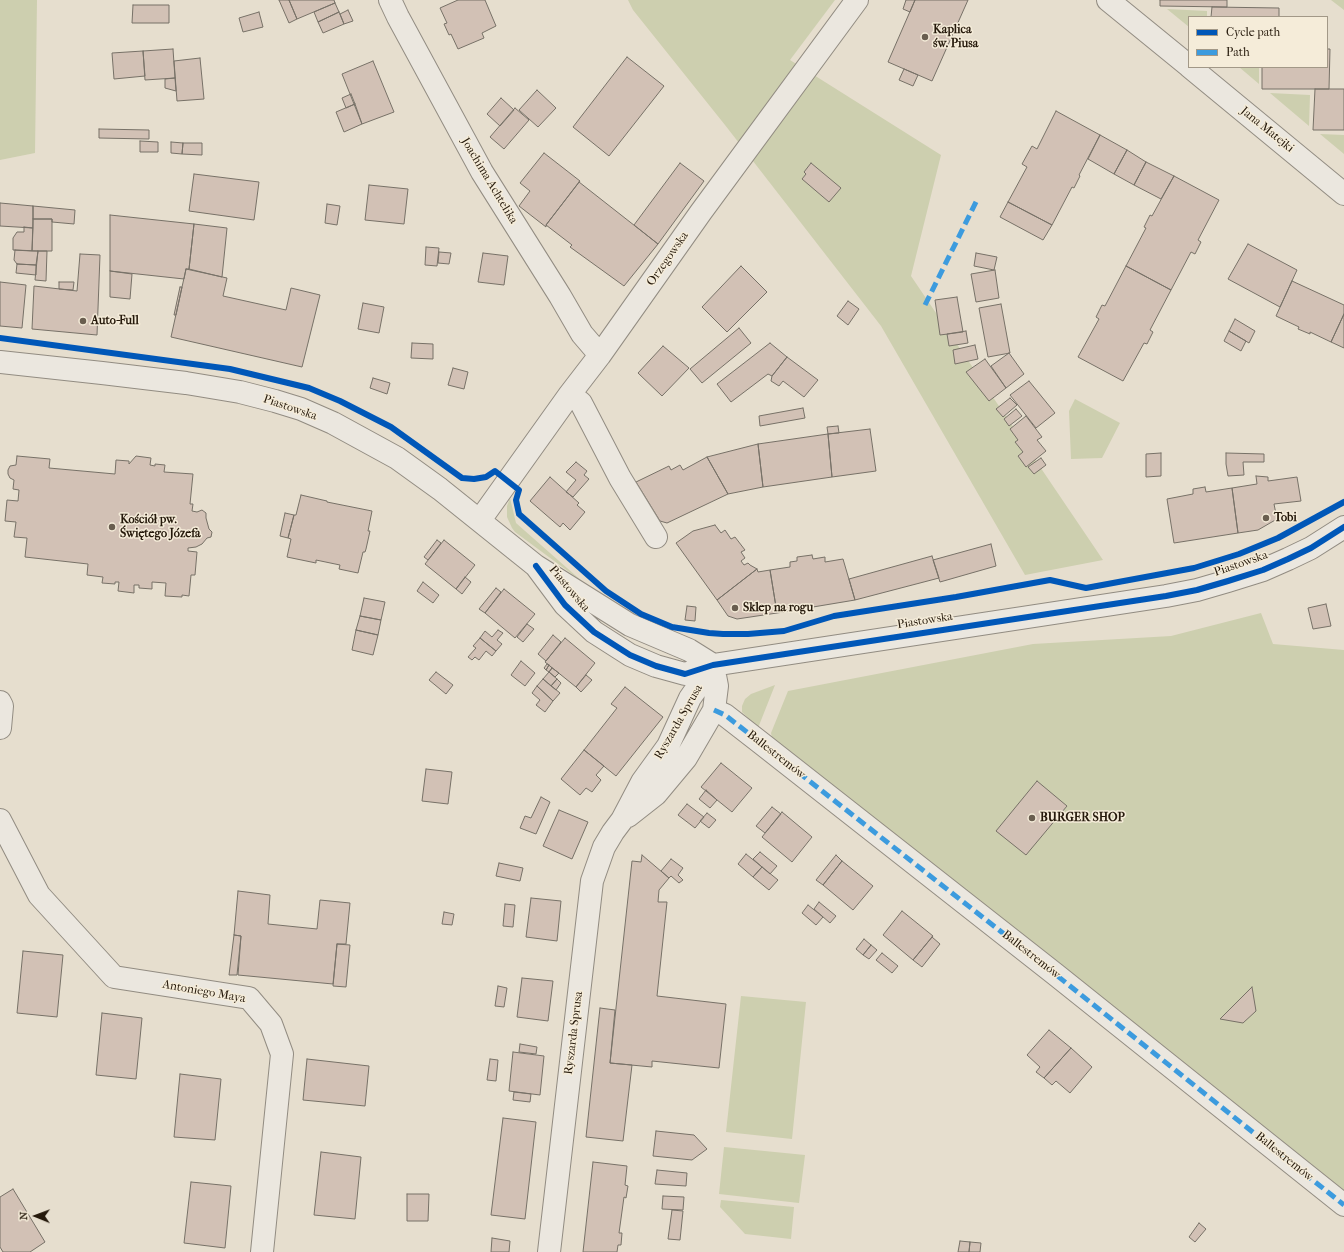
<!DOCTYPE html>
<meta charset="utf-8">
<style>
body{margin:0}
#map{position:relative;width:1344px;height:1252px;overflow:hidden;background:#e6dece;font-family:"IM FELL French Canon",serif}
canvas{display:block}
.legend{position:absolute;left:1188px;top:16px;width:140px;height:52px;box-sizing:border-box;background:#f5ecd9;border:1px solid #a29887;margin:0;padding:5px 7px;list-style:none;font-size:12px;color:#25190b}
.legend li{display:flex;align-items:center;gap:8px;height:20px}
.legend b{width:20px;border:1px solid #a29887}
.north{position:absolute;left:16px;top:1196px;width:40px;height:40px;-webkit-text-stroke:3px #f5ecd9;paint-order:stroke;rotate:271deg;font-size:11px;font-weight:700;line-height:16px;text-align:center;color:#25190b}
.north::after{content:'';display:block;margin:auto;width:14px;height:18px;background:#25190b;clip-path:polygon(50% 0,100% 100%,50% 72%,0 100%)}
</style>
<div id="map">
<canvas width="1344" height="1252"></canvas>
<ul class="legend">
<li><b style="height:5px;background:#0057b8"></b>Cycle path</li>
<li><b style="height:5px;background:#3c9bde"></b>Path</li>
</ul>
<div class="north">N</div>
</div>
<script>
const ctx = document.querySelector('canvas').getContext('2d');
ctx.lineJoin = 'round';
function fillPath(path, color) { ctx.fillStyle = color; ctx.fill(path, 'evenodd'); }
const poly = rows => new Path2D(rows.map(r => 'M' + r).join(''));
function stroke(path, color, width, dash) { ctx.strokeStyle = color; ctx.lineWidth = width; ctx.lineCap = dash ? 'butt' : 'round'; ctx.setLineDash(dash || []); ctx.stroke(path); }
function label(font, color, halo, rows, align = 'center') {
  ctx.font = font + ' "IM FELL French Canon",serif'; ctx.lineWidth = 3; ctx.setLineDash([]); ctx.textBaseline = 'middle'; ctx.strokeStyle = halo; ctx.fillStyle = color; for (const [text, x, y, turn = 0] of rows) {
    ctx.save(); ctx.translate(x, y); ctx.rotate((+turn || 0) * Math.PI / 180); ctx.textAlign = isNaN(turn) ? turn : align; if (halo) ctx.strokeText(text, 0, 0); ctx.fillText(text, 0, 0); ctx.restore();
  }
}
const green = poly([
 [0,0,37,0,35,153,0,160],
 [628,0,835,0,790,60,941,155,911,276,1103,560,1025,575,881,326,725,125,633,10],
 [1331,0,1344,0,1344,10],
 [1167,9,1207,11,1207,17,1189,17,1189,27],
 [1239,67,1259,67,1259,84],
 [1270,93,1310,95,1309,126],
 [1320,134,1344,135,1344,154],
 [1075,399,1120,423,1102,458,1071,459,1069,411],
 [510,498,516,523,584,583,515,532,512,528,507,517,507,506],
 [1261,613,1273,644,1344,650,1344,1200,772,738,771,733,788,691,1033,644,1171,636],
 [775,685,758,728,742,712,742,706,745,699,751,694],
 [741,996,806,1002,792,1139,726,1132],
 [724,1147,805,1155,799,1203,719,1194],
 [721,1200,794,1207,791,1239,745,1234,720,1207]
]);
const building = poly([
 [279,0,289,0,297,19,289,23,279,0],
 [289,0,334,0,335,3,297,19,289,0],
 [458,0,485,0,496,26,482,33,484,38,458,49,451,34,449,35,444,24,447,23,440,8,458,0],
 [906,0,915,0,910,12,903,9,906,0],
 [915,0,968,0,932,81,888,62,915,0],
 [1160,0,1227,0,1227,7,1160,6,1160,0],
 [335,3,339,12,318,22,314,12,335,3],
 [133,5,169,5,169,23,132,23,133,5],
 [1212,7,1279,8,1279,17,1211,17,1212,7],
 [348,10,353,21,344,24,340,14,348,10],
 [259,12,263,27,243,32,239,18,259,12],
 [339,12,344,24,323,33,318,22,339,12],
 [173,49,175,78,145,80,143,51,173,49],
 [1327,49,1330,49,1329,89,1262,89,1262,67,1327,67,1327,49],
 [143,51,145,76,114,79,112,53,143,51],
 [627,57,664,86,609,156,573,127,627,57],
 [200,58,204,99,177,101,174,61,200,58],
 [373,61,394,112,362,124,342,74,373,61],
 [904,69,918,75,913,86,899,80,904,69],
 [175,78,176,91,165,88,165,79,175,78],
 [1315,89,1344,89,1344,130,1313,130,1315,89],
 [537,90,556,108,538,127,519,110,537,90],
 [351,94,355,104,346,108,342,98,351,94],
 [501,98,514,110,500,126,487,114,501,98],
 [355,104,362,124,344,132,336,112,355,104],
 [515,108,529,120,504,149,490,137,515,108],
 [1056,111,1100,135,1079,175,1080,176,1074,188,1072,187,1052,225,1008,202,1027,167,1022,164,1032,146,1037,149,1056,111],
 [99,129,149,130,149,139,99,138,99,129],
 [1100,135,1127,150,1114,174,1088,159,1100,135],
 [140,141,158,142,158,152,140,152,140,141],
 [171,142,183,143,182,154,171,153,171,142],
 [183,143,202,143,202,155,182,154,183,143],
 [1127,150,1146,162,1134,185,1114,174,1127,150],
 [544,153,580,181,546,225,546,227,519,206,530,191,520,183,544,153],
 [1146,162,1174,176,1161,199,1134,185,1146,162],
 [680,163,704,181,658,244,634,225,680,163],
 [811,163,841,188,829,202,802,179,806,174,804,172,811,163],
 [194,174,259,182,254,220,189,211,194,174],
 [1174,176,1219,200,1198,240,1201,242,1195,254,1191,252,1171,290,1126,266,1146,228,1144,227,1150,215,1152,216,1174,176],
 [579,182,658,244,624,286,570,247,572,245,546,225,579,182],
 [369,185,408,189,404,224,365,220,369,185],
 [1008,202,1052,225,1043,240,1000,217,1008,202],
 [0,203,33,206,33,228,0,226,0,203],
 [327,204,340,206,337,225,325,223,327,204],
 [33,206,75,210,74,224,52,222,52,219,33,219,33,206],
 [110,215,194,224,189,269,186,269,184,279,110,271,110,215],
 [33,219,52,219,52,251,32,251,33,219],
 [194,224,227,228,222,277,189,269,194,224],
 [24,227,33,228,32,251,13,250,13,238,17,232,24,232,24,227],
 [1248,244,1297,270,1280,307,1228,279,1248,244],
 [426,247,439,248,437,266,425,265,426,247],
 [15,250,38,251,36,265,17,264,14,260,15,250],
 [38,251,47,251,46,281,35,280,38,251],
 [439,252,451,253,449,264,438,263,439,252],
 [483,253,508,256,504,285,478,282,483,253],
 [976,253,997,257,994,270,974,266,976,253],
 [80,254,100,255,97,335,32,329,34,286,77,291,80,254],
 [17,264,36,265,36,275,16,273,17,264],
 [741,266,767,292,727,332,702,307,741,266],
 [1126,266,1171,290,1150,330,1153,332,1147,344,1144,343,1123,381,1078,357,1099,319,1096,317,1102,305,1105,306,1126,266],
 [186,269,227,278,223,296,286,310,291,288,320,295,302,367,171,337,186,269],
 [995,270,999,298,976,302,971,274,995,270],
 [110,271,132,274,130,299,110,297,110,271],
 [1292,281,1344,305,1344,314,1331,342,1310,332,1310,334,1298,329,1299,327,1276,316,1292,281],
 [0,282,26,285,22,328,0,326,0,282],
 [59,282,74,282,73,290,59,289,59,282],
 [180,287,182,287,176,315,174,315,180,287],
 [957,297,963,332,940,335,935,300,957,297],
 [848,301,859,309,848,325,837,316,848,301],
 [363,303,384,307,379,333,358,329,363,303],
 [1001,304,1010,353,988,357,979,308,1001,304],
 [1344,314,1344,348,1331,342,1344,314],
 [1235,319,1255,331,1249,343,1229,331,1235,319],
 [739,328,751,343,702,383,690,369,739,328],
 [966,331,968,343,949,346,947,334,966,331],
 [1229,331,1246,341,1241,351,1224,341,1229,331],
 [412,343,433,344,433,359,411,358,412,343],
 [770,343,787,357,772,376,768,374,731,402,717,384,770,343],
 [975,345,978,359,955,364,953,350,975,345],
 [663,346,689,368,662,396,638,373,663,346],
 [1009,353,1024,374,1006,388,991,366,1009,353],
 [787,357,818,380,804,397,783,381,779,386,771,381,772,376,787,357],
 [985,359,1006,388,989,401,966,372,985,359],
 [453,368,468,372,464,389,448,385,453,368],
 [373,378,390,383,387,394,370,388,373,378],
 [1029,381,1055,413,1036,428,1010,395,1029,381],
 [1010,398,1017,405,1003,417,996,409,1010,398],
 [803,408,805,418,760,426,759,416,803,408],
 [1016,409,1022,416,1009,426,1004,419,1016,409],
 [1026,416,1042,437,1037,440,1046,451,1026,467,1018,456,1023,452,1015,442,1018,440,1010,429,1026,416],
 [838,426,839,433,828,434,827,427,838,426],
 [870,429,876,471,832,477,828,434,870,429],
 [828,434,832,477,763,487,758,444,828,434],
 [758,444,763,487,728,494,707,457,758,444],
 [1161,453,1161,476,1146,477,1146,454,1161,453],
 [1226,453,1264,454,1264,462,1243,462,1244,475,1228,476,1226,464,1226,453],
 [17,456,50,459,49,468,115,474,116,460,129,461,129,464,136,456,151,458,150,465,155,466,155,464,165,465,164,472,193,474,190,504,193,504,192,511,197,512,202,510,206,513,206,518,209,529,212,532,211,537,207,538,202,544,196,547,188,548,188,551,197,552,195,575,191,575,189,596,182,595,182,597,165,596,166,583,152,582,152,589,139,588,139,585,134,585,134,593,118,591,119,582,115,582,115,584,102,583,103,577,87,575,88,564,25,557,27,538,14,537,16,522,5,521,7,500,18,501,19,490,13,489,14,480,10,478,8,474,8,470,10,466,16,465,17,456],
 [707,457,728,494,667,523,660,521,636,482,669,466,671,470,680,465,683,470,707,457],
 [1041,458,1046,465,1034,474,1028,467,1041,458],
 [576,462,587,471,584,475,589,479,573,497,566,492,576,480,566,472,576,462],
 [1256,476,1268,477,1268,481,1297,477,1301,501,1274,504,1277,519,1258,530,1238,533,1232,488,1257,484,1256,476],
 [550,477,579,503,577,505,585,512,570,530,563,523,560,527,530,501,550,477],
 [1205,487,1206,492,1232,488,1238,533,1174,543,1167,499,1193,494,1193,489,1205,487],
 [301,495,327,501,327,502,372,511,368,531,370,531,366,549,365,552,363,552,358,573,339,569,340,565,316,560,316,563,287,557,291,539,288,538,294,515,296,515,301,495],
 [285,513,294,515,288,538,280,536,285,513],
 [715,525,721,533,725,530,731,539,735,537,745,550,741,552,745,558,741,561,744,565,748,563,750,565,757,569,717,600,676,543,693,531,715,525],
 [437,540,441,543,428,560,424,557,437,540],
 [444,540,475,565,456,589,425,564,444,540],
 [991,544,996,566,940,582,933,560,991,544],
 [812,555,813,559,825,557,825,562,843,559,855,600,777,613,770,570,790,567,790,562,797,561,797,557,812,555],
 [932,556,939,578,855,600,849,579,932,556],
 [757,569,758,572,770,570,777,613,737,619,728,616,717,600,757,569],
 [465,577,471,582,462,594,456,589,465,577],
 [423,582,439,595,433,603,417,591,423,582],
 [496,588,501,592,485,613,479,609,496,588],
 [504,589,535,614,515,638,485,613,504,589],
 [364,598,385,602,381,620,360,616,364,598],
 [1326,604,1331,626,1313,629,1308,608,1326,604],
 [687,606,696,607,695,621,685,620,687,606],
 [360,616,381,620,378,635,356,630,360,616],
 [527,624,534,629,523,642,517,637,527,624],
 [356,630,378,635,373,655,352,650,356,630],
 [498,630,503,633,497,640,502,644,496,651,480,638,485,631,492,637,498,630],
 [553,635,561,642,546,661,538,654,553,635],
 [480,638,496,651,492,656,486,651,479,660,475,657,472,660,468,657,476,648,473,646,480,638],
 [565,638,595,663,576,687,545,662,565,638],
 [521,661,535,673,525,686,511,675,521,661],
 [547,664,549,665,546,670,544,668,547,664],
 [549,665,552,668,549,672,546,670,549,665],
 [552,668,559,673,555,677,549,672,552,668],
 [436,672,453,685,446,694,429,680,436,672],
 [549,672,557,679,551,686,543,679,549,672],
 [586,675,592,680,581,692,576,687,586,675],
 [543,679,560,693,553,701,537,686,543,679],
 [557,679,561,683,556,690,551,686,557,679],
 [537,686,553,701,545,712,536,705,540,700,532,693,537,686],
 [625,687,663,717,616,776,584,750,617,708,611,704,625,687],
 [584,750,604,766,596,775,601,780,592,792,586,788,580,795,561,779,584,750],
 [721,763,752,788,732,812,701,787,721,763],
 [426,769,452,772,448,804,422,801,426,769],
 [1037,781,1067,806,1026,855,996,831,1037,781],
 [706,790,717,800,710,808,699,799,706,790],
 [541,797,550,802,536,834,520,828,525,816,531,818,541,797],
 [687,804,704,817,695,828,678,815,687,804],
 [772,807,781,814,765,833,756,826,772,807],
 [559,810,588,822,572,859,543,846,559,810],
 [782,812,812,837,792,862,762,837,782,812],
 [707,813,716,820,709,828,700,821,707,813],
 [760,852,777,866,770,874,753,859,760,852],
 [746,854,762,867,753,877,738,864,746,854],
 [642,855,669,878,659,890,658,902,667,902,657,996,726,1004,719,1068,652,1061,652,1067,610,1063,632,861,641,862,642,855],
 [836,855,842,861,823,885,816,880,836,855],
 [671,859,683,868,678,875,683,880,679,883,671,876,669,878,661,871,671,859],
 [842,861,873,886,853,910,823,885,842,861],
 [499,863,523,868,520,881,496,876,499,863],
 [762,867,778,880,769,890,753,877,762,867],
 [238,891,270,895,268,924,317,929,320,900,350,903,346,944,337,944,333,984,238,975,241,936,234,935,238,891],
 [531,898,561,901,557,941,526,937,531,898],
 [819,902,836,916,830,923,814,909,819,902],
 [505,904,515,905,513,927,503,926,505,904],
 [808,905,823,917,816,925,802,913,808,905],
 [902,911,933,936,913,960,883,935,902,911],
 [444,912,454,914,452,925,442,924,444,912],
 [234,935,241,936,237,975,229,975,234,935],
 [932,937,940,944,922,967,913,960,932,937],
 [864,939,871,945,863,955,856,949,864,939],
 [337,944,350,945,346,987,333,986,337,944],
 [871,945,877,950,869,959,863,955,871,945],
 [23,951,63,955,57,1017,17,1013,23,951],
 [882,953,898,966,892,973,876,960,882,953],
 [522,978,553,981,548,1021,517,1017,522,978],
 [498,986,507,988,504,1007,495,1006,498,986],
 [1252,987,1256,1011,1243,1023,1220,1019,1252,987],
 [600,1008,615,1010,610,1063,632,1065,623,1141,586,1137,600,1008],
 [102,1013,142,1018,136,1079,96,1075,102,1013],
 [1049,1030,1071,1048,1044,1078,1036,1072,1040,1067,1027,1055,1049,1030],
 [520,1044,537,1047,536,1054,519,1052,520,1044],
 [1071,1048,1092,1067,1070,1093,1056,1081,1052,1085,1044,1078,1071,1048],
 [513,1052,544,1056,540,1095,509,1091,513,1052],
 [307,1059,369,1066,365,1106,303,1100,307,1059],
 [490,1059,498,1060,496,1081,487,1080,490,1059],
 [180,1074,221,1079,215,1140,174,1137,180,1074],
 [514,1092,531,1094,530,1102,513,1100,514,1092],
 [503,1118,536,1122,525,1219,491,1215,503,1118],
 [656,1131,694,1135,707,1149,692,1160,653,1156,656,1131],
 [321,1152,361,1157,355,1219,314,1215,321,1152],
 [593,1162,627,1166,625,1185,628,1186,626,1198,624,1197,619,1233,622,1233,621,1245,618,1245,617,1252,583,1252,593,1162],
 [657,1170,687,1173,686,1186,655,1184,657,1170],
 [191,1182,231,1186,225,1248,184,1243,191,1182],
 [13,1189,45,1242,30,1252,3,1252,0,1247,0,1197,13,1189],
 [407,1194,429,1194,428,1221,407,1221,407,1194],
 [663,1196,684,1197,683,1210,662,1209,663,1196],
 [672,1210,683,1211,680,1240,668,1239,672,1210],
 [1199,1223,1206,1229,1195,1242,1189,1237,1199,1223],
 [492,1238,510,1241,509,1252,491,1252,492,1238],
 [960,1241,970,1242,969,1252,958,1252,960,1241],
 [970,1242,981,1243,980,1252,969,1252,970,1242]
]);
const minor = poly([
 [390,0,398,17,482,172,560,296,582,334,600,355],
 [1108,0,1189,66],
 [1190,67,1344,194],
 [0,362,102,373,186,383,240,392,275,401,301,409,333,423,397,458,440,489,536,566,630,625,689,650,713,665],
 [570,394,581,403,620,478,656,537],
 [480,520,570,394,600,355,701,212,857,0],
 [536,566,565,605,594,632,630,655,656,666,685,674,713,665,1166,596,1197,590,1228,581,1263,570,1288,559,1311,548,1344,527],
 [0,702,2,706,0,728],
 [714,710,725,715,761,743,1055,974,1344,1205],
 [628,816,656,794,686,758,714,710,717,686,713,665],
 [0,820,39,895,114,977,249,998,271,1024,282,1054,262,1252],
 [549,1252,592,881,604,847,613,832,622,820,642,782,668,746,690,698,713,665]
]);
const quiet = poly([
 [925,305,977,200],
 [714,710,725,715,761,743,1055,974,1344,1205]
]);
const cycleway = poly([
 [0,338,230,369,309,388,340,401,391,427,462,478,474,479,486,477,495,471,519,490,516,500,519,514,606,591,641,614,672,627,709,633,723,634,748,634,784,631,834,616,956,597,1050,580,1086,588,1194,568,1239,554,1278,538,1344,502],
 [536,566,565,605,594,632,630,655,656,666,685,674,713,665,1166,596,1197,590,1228,581,1263,570,1288,559,1311,548,1344,527]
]);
const markers = [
 [925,37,4,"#695e4f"],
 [83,321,4,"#695e4f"],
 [1266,518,4,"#695e4f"],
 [112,527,4,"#695e4f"],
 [735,608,4,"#695e4f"],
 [1032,818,4,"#695e4f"]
];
const poiNames = [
 ["Kaplica",933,30],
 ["św. Piusa",933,44],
 ["Auto-Full",91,321],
 ["Tobi",1274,518],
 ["Kościół pw.",120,520],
 ["Świętego Józefa",120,534],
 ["Sklep na rogu",743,608],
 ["BURGER SHOP",1040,818]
];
const streetNames = [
 ["Jana Matejki",1267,130,39],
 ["Joachima Achtelika",489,181,59],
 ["Orzegowska",668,259,-55],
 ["Piastowska",290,408,19],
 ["Piastowska",1241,564,-19],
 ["Piastowska",569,589,50],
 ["Piastowska",925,621,-9],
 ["Ryszarda Sprusa",679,722,-60],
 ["Ballestremów",776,755,38],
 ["Ballestremów",1031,955,38],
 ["Antoniego Maya",204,992,10],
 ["Ryszarda Sprusa",574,1033,-83],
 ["Ballestremów",1284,1157,39]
];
fillPath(green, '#cdcfaf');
fillPath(building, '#d2c1b5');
stroke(building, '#777167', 1);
stroke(minor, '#928c82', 24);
stroke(minor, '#ebe7df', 22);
stroke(quiet, '#3c9bde', 5, [10, 5]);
stroke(cycleway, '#0057b8', 6);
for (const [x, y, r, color] of markers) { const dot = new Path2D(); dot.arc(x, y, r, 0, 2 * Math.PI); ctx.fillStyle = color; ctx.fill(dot); stroke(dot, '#f5ecd9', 1.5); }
label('bold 12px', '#25190b', '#f5ecd9', poiNames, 'left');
label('12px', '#25190b', '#f5ecd9', streetNames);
</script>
